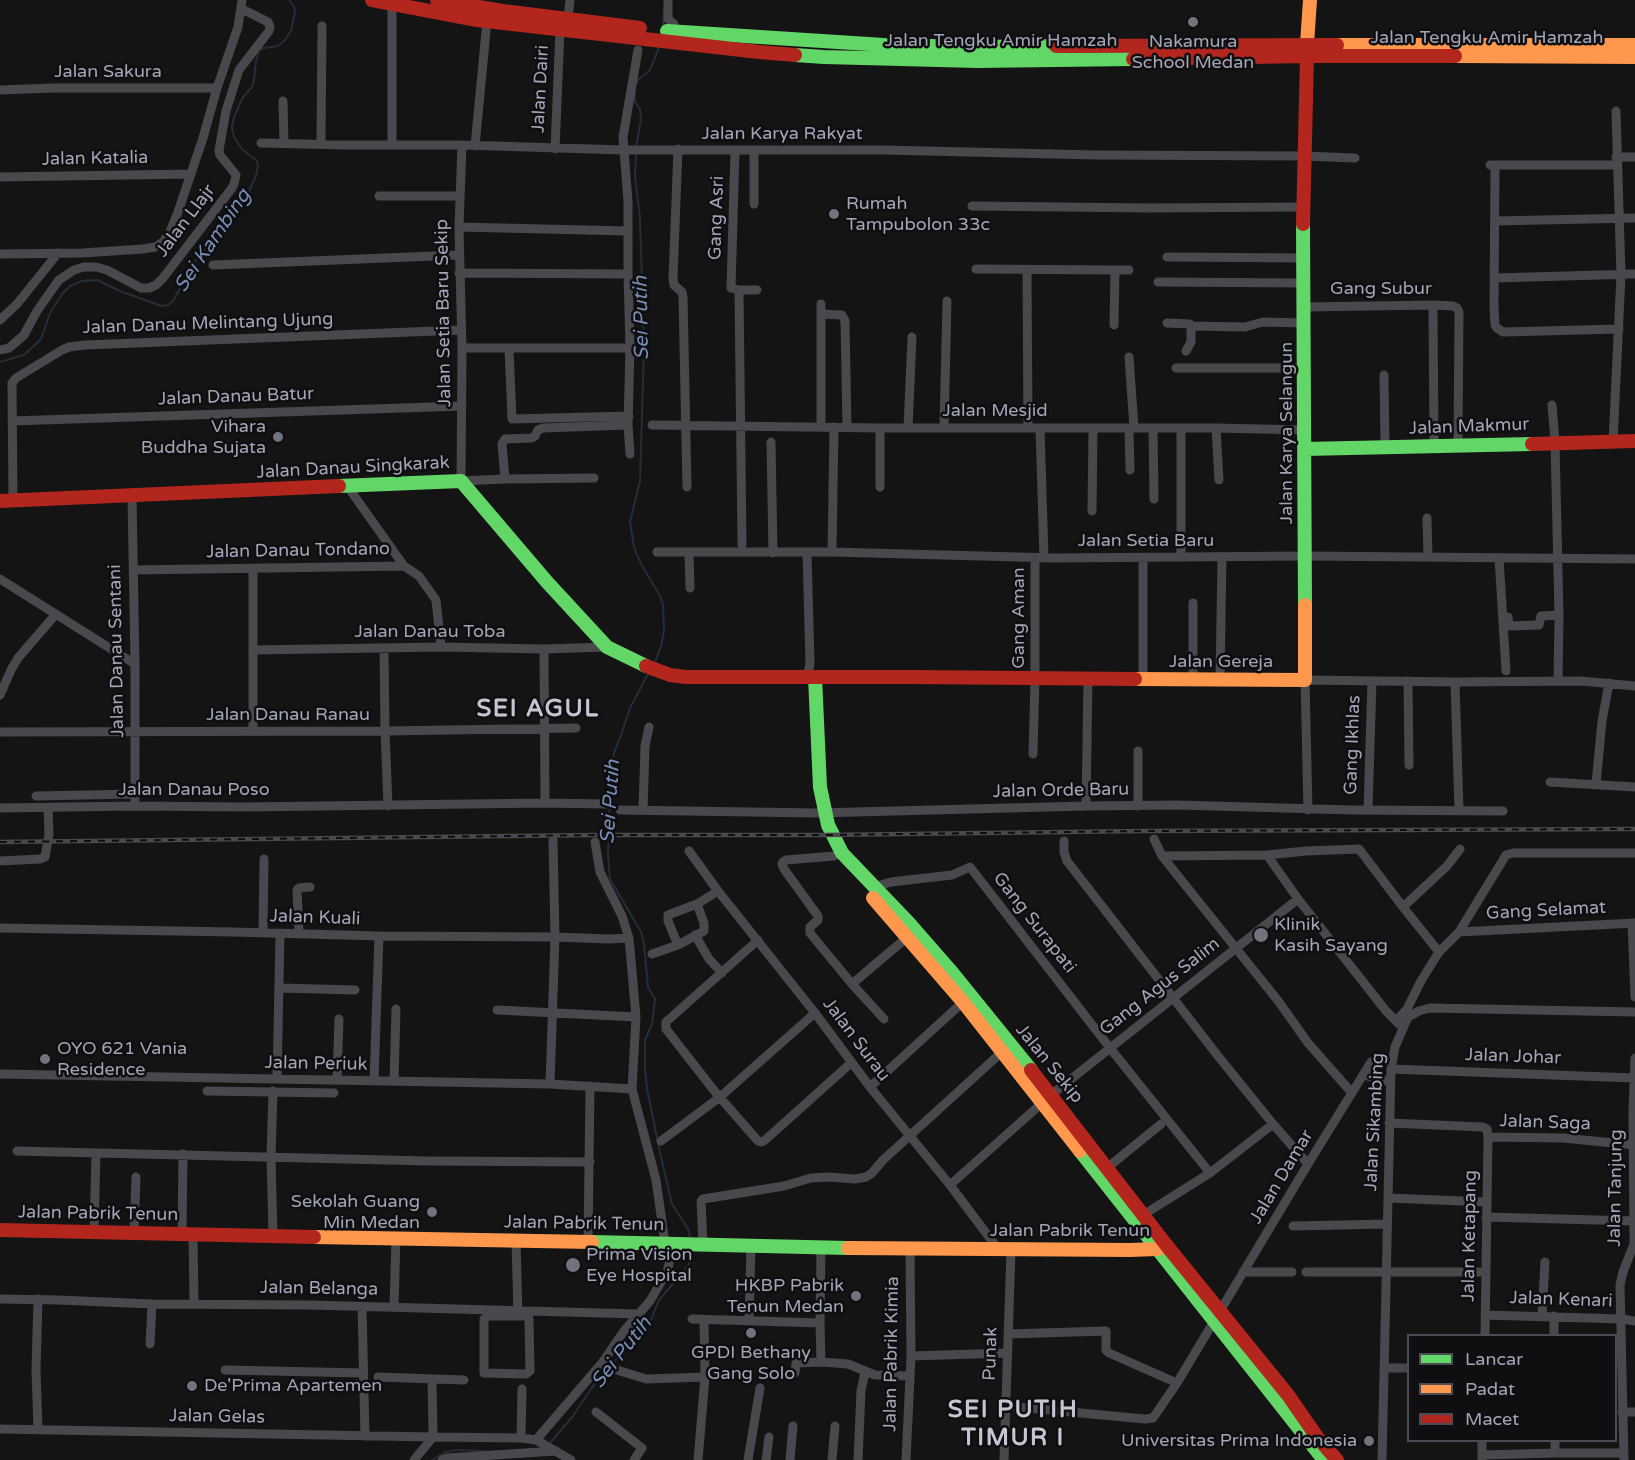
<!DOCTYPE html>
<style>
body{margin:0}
#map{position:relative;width:1635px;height:1460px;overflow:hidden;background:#141414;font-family:"Varela Round",sans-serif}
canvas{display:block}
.legend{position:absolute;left:1407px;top:1334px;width:210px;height:108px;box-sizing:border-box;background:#0f0e10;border:2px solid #4a4b53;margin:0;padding:8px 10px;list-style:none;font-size:18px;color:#a3a6b7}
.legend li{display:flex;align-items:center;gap:12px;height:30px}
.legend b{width:30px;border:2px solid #4a4b53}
</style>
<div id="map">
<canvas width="1635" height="1460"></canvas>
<ul class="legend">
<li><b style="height:8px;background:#63d668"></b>Lancar</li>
<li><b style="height:8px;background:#ff974d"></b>Padat</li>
<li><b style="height:8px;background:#b3261e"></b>Macet</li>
</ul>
</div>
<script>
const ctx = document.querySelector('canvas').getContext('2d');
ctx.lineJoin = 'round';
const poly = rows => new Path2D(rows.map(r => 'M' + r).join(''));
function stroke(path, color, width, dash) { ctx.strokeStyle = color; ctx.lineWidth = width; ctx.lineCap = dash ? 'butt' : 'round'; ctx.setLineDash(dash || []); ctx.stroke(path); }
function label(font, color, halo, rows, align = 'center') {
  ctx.font = font + ' "Varela Round",sans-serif'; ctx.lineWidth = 5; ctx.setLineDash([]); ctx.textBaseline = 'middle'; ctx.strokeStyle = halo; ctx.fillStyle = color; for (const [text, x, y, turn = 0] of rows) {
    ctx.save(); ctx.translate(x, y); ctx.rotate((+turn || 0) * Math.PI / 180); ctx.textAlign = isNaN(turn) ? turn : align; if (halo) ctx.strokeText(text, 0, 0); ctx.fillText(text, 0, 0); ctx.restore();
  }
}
const stream = poly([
 [663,27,664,9],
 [636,85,638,80,650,70,659,47],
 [635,93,635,102,640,109,641,119,636,148],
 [636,154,635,176,640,218,644,348,640,481,630,522,634,547,640,562,660,596,663,605,664,631,661,646,654,665],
 [0,362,24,355,36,344,41,339,51,311,63,293,70,286,82,281,97,280,122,292,162,306,168,305,173,301,195,261,248,193,256,176,258,166,257,161,242,149,234,137,232,128,234,117,243,97,252,87,254,80,256,61,259,50,264,48,278,46,284,41,291,31,295,12,294,7,289,0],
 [649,672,630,708,621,735,614,753,611,771,608,855,610,879,641,932,644,944,648,987,655,999,652,1024,645,1040,645,1069,647,1088,660,1153,672,1204,688,1229,691,1240],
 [613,1363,651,1320,659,1300,688,1266,692,1256,691,1249],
 [550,1443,573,1416,593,1386,607,1370],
 [432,1460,445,1452,457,1450,484,1451]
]);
const street = poly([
 [668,0,668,19,673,23,678,32],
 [568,19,570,0],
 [0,90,53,88,217,88],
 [283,101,284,144],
 [261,143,345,145,462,145,624,150,883,150,1097,155,1304,156,1355,158],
 [321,144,322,26],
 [392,145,392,4],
 [462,145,459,227,462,348,461,481,505,479,594,478],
 [475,146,487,21],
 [555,149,560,30],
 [678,149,673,278,674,285,682,292,683,297,687,487],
 [735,151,731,288,739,290,757,290],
 [1616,157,1635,157],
 [1490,165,1617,165],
 [1495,165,1494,308,1495,325,1497,328,1503,332,1619,329],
 [0,177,191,174],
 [379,196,460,196],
 [754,204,754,151],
 [972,206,1149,208,1303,207],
 [1495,221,1635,218],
 [459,227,628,231],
 [0,254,82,253,143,249,155,247,163,242,170,232,178,212,203,138,217,88,238,27,242,0],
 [1167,257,1304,258],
 [213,265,459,255],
 [976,269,1115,270],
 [1027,270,1028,428],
 [459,273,628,274],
 [1495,278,1635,274],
 [1158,282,1305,283],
 [739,290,742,545],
 [821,304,821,427],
 [1433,305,1434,446],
 [1305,307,1433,305,1453,306,1457,308,1459,312,1458,445],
 [821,314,842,315,845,321,847,427],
 [0,320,17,304,58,253],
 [1167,323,1190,324,1191,326,1245,327,1263,322,1305,323],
 [1114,325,1115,270,1129,270],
 [462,348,630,348],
 [509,348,512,419,629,416],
 [0,350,9,348,24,335,37,311,51,291,59,280,74,270,84,267,96,267,107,270,141,288,149,288,156,285,163,278,232,188,234,184,236,175,220,155,219,150,226,111,239,70,269,31,270,27,268,22,242,9],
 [1186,351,1191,342,1191,326],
 [1129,357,1134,428],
 [1176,368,1305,368],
 [1384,375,1385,447],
 [1552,405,1555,442,1559,615,1558,681],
 [12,421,462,406],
 [628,425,630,454],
 [652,425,880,428,1216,428,1305,430],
 [944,427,947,301],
 [908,428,912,337],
 [1040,428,1044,558],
 [1129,428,1130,470],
 [1153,428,1154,499],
 [1181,428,1181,557],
 [1216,428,1219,480],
 [771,442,773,553],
 [1613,442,1621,275,1616,111],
 [505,479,502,444,505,439,532,438,535,436,538,430,543,428,628,425,630,348,628,274,628,202,623,137,638,50],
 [348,487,404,566],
 [880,487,880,428],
 [132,496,135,664,135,806],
 [13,501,12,383,16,378,62,350,69,347,85,345,461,330],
 [1092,511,1093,428],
 [1427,518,1428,557],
 [657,552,832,552,1055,558,1306,556,1635,559],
 [832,552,834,427],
 [689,553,690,588],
 [1143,558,1143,679],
 [1499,558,1506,671],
 [253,569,253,731],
 [133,570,404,566,419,576,436,600,441,647],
 [0,579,135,664],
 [1508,617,1509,626,1539,625,1541,616,1559,615],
 [384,649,385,731,388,806],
 [544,649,545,803],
 [253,650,441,647,544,649,607,647],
 [807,677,810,664,807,552],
 [1193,680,1193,603],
 [1220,680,1222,557],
 [1408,681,1409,765],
 [1455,682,1459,810],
 [0,695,11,670,18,658,56,614],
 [0,732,385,731,576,728],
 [1138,751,1138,806],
 [1033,754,1035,679,1035,558],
 [1550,782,1635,787],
 [1596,784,1602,721,1609,683],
 [36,796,135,794],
 [1086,806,1088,679],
 [0,808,135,806,244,807,545,803,606,804],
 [620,810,816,813,1086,806,1178,805,1353,810,1503,811],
 [643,810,645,746,649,727],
 [1308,810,1305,680,1455,682,1581,681,1635,686],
 [1368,810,1372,681],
 [1154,839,1162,856],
 [1064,841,1064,852,1067,861,1218,1056,1273,1124,1308,1164],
 [595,842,600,872,622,916,629,938,636,1017,632,1089,656,1180,665,1243],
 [689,851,718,891,815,1013,870,1087,950,1185,998,1249],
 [842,853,834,856,786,860,783,862,782,864,784,869,818,916,818,920,810,927,810,933,852,984],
 [1267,855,1298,899,1386,1011,1400,1025],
 [0,861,40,859,45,857,49,834,48,808],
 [874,887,891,882,952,875,970,867,1110,1048,1210,1173],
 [1403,907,1447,866,1460,849],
 [1632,923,1635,997],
 [0,928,234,932,379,936,555,937,608,939,629,938],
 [1459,932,1635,923],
 [263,933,264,859],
 [299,934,297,890,299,888,310,887],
 [695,935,709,959,722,973],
 [758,940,666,1022,666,1029,716,1093,758,1141,761,1142,764,1141,851,1063],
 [678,945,668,921,668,915,697,904,718,891],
 [652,954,678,945,704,931,704,923,697,904],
 [279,988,355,990],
 [497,1010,636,1017],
 [884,1019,852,984,911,934],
 [1396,1021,1407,1009,1421,981,1439,952,1459,932,1506,855,1513,853,1635,853],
 [1391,1069,1635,1078],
 [0,1074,550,1084,632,1089],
 [1363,1075,1390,1082],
 [277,1079,280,934],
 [337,1080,339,1019],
 [374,1081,379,936],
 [394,1081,396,1009],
 [550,1084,555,937,553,840],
 [870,1087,963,1002],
 [207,1091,334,1093],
 [1352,1093,1308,1043,1279,1002,1162,856,1267,855,1306,851,1359,849,1403,907,1439,952],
 [1389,1123,1483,1127,1487,1129,1488,1137,1563,1138,1634,1145],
 [661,1141,720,1097,815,1013],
 [17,1151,428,1161,590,1162],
 [1107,1168,1161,1124],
 [950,1185,1051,1095,1298,899],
 [1388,1198,1486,1202],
 [1143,1215,1210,1173,1273,1124],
 [1486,1217,1634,1221],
 [1293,1226,1388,1224],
 [94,1232,96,1153],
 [134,1233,136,1177],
 [182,1234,183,1154],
 [193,1234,194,1304],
 [273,1236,271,1156,273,1091],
 [516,1240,518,1316,488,1316,484,1319,484,1373,526,1374,530,1371,529,1319,527,1316,518,1316],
 [588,1242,590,1086],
 [703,1244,701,1201,703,1199,784,1186,811,1178,828,1177,855,1179,866,1177,872,1173,883,1160,1003,1051],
 [821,1246,820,1323,821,1362],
 [1243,1272,1292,1272],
 [1306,1272,1486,1272],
 [0,1299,59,1300,152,1304,310,1305,638,1314],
 [38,1299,36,1370,38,1430],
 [362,1306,365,1436],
 [394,1307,396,1238],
 [1485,1315,1622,1319,1635,1321],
 [1542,1316,1545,1262],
 [1554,1316,1554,1336],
 [692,1319,820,1323],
 [749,1321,751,1245],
 [1008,1334,1106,1331,1106,1350,1109,1353,1177,1383],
 [1485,1336,1488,1137],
 [150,1344,152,1304],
 [911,1356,1007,1353],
 [602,1363,617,1370,646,1379,705,1377],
 [1385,1368,1408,1368],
 [225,1370,362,1373],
 [795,1373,796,1363,821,1362,848,1364,875,1375,910,1376],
 [378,1377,464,1380],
 [432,1379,433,1437],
 [1006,1406,1145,1419,1153,1418,1177,1383,1308,1164,1371,1062],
 [596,1412,642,1448,634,1460],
 [1622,1412,1635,1412],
 [0,1429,433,1437,521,1438,536,1440,571,1460],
 [521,1438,522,1389],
 [536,1440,602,1363,624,1331,650,1301,667,1272,674,1243],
 [1555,1440,1555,1453],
 [1482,1455,1555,1453,1624,1453],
 [1482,1459,1482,1440],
 [414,1460,433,1437],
 [442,1460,447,1458,556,1451],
 [698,1460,705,1377,704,1320],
 [748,1460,760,1388],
 [766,1460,769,1437],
 [790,1460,793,1426],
 [832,1460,835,1426],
 [858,1460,861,1391,865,1372],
 [906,1460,911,1356,910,1249],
 [1004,1460,1011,1250],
 [1382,1460,1391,1069,1395,1047,1408,1017,1419,1011,1430,1008,1635,1012],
 [1624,1460,1620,1285,1623,1272,1634,1244,1633,1112,1635,1058]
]);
const fast = poly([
 [667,31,884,45,976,47,1056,46],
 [795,55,824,57,977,61,1133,59],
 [1303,224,1305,605],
 [1305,449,1532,444],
 [339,486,461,481,547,582,607,647,646,666],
 [815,677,820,787,828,825,842,853,909,923,950,970,1031,1070],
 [1080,1151,1324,1460],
 [592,1242,848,1248]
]);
const slow = poly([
 [1307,44,1310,0],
 [1337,45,1635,45],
 [1455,56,1635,57],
 [1135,679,1305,680,1305,605],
 [873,898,963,1002,1080,1151],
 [314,1237,592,1242],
 [848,1248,1130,1250,1157,1249,1167,1246]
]);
const jam = poly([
 [372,0,477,20,759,52,795,55],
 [437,0,503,11,640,28],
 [1056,46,1337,45],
 [1133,59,1307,56,1455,56],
 [1303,224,1307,56],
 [1532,444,1635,441],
 [0,501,339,486],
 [646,666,670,675,686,677,914,677,1135,679],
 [1031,1070,1167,1246,1288,1395,1317,1437,1337,1460],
 [0,1230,314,1237]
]);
const rail = poly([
 [0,842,595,835,824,835,1146,831,1635,829]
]);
const markers = [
 [1193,22,6,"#71737e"],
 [834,214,6,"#71737e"],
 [278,437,6,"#71737e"],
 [1261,935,8,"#71737e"],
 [45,1059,6,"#71737e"],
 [432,1212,6,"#71737e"],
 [573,1265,8,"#71737e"],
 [856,1296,6,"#71737e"],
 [751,1333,6,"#71737e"],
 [192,1386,6,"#71737e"],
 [1369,1441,6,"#71737e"]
];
const streetNames = [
 ["Jalan Tengku Amir Hamzah",1487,38],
 ["Jalan Tengku Amir Hamzah",1001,41],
 ["Jalan Sakura",108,72],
 ["Jalan Dairi",541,89,-87],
 ["Jalan Karya Rakyat",782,134],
 ["Jalan Katalia",95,159,-1],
 ["Gang Asri",717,218,-88],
 ["Jalan Llajr",186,221,-53],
 ["Gang Subur",1381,289],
 ["Jalan Setia Baru Sekip",444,313,-91],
 ["Jalan Danau Melintang Ujung",208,324,-2],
 ["Jalan Danau Batur",236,397,-2],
 ["Jalan Mesjid",995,411],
 ["Jalan Makmur",1469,427,-2],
 ["Jalan Karya Selangun",1287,433,-90],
 ["Jalan Danau Singkarak",353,468,-3],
 ["Jalan Setia Baru",1146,541],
 ["Jalan Danau Tondano",298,551,-1],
 ["Gang Aman",1019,618,-90],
 ["Jalan Danau Toba",430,632],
 ["Jalan Danau Sentani",117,651,-91],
 ["Jalan Gereja",1221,662],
 ["Jalan Danau Ranau",288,715],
 ["Gang Ikhlas",1353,745,-88],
 ["Jalan Danau Poso",194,790],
 ["Jalan Orde Baru",1061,791,-1],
 ["Gang Selamat",1546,911,-3],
 ["Jalan Kuali",315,918,2],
 ["Gang Surapati",1034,923,52],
 ["Gang Agus Salim",1160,987,-38],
 ["Jalan Surau",856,1040,53],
 ["Jalan Johar",1513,1057,2],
 ["Jalan Periuk",316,1064,1],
 ["Jalan Sekip",1049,1064,51],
 ["Jalan Sikambing",1375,1122,-87],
 ["Jalan Saga",1545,1123,2],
 ["Jalan Damar",1282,1177,-59],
 ["Jalan Tanjung",1616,1188,-89],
 ["Jalan Pabrik Tenun",98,1214,1],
 ["Jalan Pabrik Tenun",584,1224,1],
 ["Jalan Pabrik Tenun",1070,1231],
 ["Jalan Ketapang",1470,1236,-89],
 ["Jalan Belanga",319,1289,1],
 ["Jalan Kenari",1561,1300,2],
 ["Jalan Pabrik Kimia",892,1354,-89],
 ["Punak",991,1354,-88],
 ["Jalan Gelas",217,1417,1]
];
const poiNames = [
 ["Nakamura",1193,42,"center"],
 ["School Medan",1193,63,"center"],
 ["Rumah",846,204],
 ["Tampubolon 33c",846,225],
 ["Vihara",266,427,"right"],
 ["Buddha Sujata",266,448,"right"],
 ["Klinik",1274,925],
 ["Kasih Sayang",1274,946],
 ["OYO 621 Vania",57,1049],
 ["Residence",57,1070],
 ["Sekolah Guang",420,1202,"right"],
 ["Min Medan",420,1223,"right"],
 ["Prima Vision",586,1255],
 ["Eye Hospital",586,1276],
 ["HKBP Pabrik",844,1286,"right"],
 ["Tenun Medan",844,1307,"right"],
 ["GPDI Bethany",751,1353,"center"],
 ["Gang Solo",751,1374,"center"],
 ["De'Prima Apartemen",204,1386],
 ["Universitas Prima Indonesia",1357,1441,"right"]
];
const waterNames = [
 ["Sei Kambing",213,241,-56],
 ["Sei Putih",642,318,-91],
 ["Sei Putih",611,802,-86],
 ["Sei Putih",622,1353,-52]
];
const districtNames = [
 ["SEI AGUL",538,710],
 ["SEI PUTIH",1013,1411],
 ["TIMUR I",1013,1439]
];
stroke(stream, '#262d37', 2);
stroke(street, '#48484d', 9);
stroke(fast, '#63d668', 14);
stroke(slow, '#ff974d', 14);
stroke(jam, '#b3261e', 14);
stroke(rail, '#49494d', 4.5);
stroke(rail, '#0f0e10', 2, [7]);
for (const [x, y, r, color] of markers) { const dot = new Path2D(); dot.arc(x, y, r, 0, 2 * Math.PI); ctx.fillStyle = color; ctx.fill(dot); stroke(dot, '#0f0e10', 2); }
label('18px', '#a3a6b7', '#0f0e10', streetNames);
label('18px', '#a3a6b7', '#0f0e10', poiNames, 'left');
label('italic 20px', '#778db6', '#0f0e10', waterNames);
ctx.letterSpacing = '1.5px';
label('bold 24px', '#c5c6d3', '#0f0e10', districtNames);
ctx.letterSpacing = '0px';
</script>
